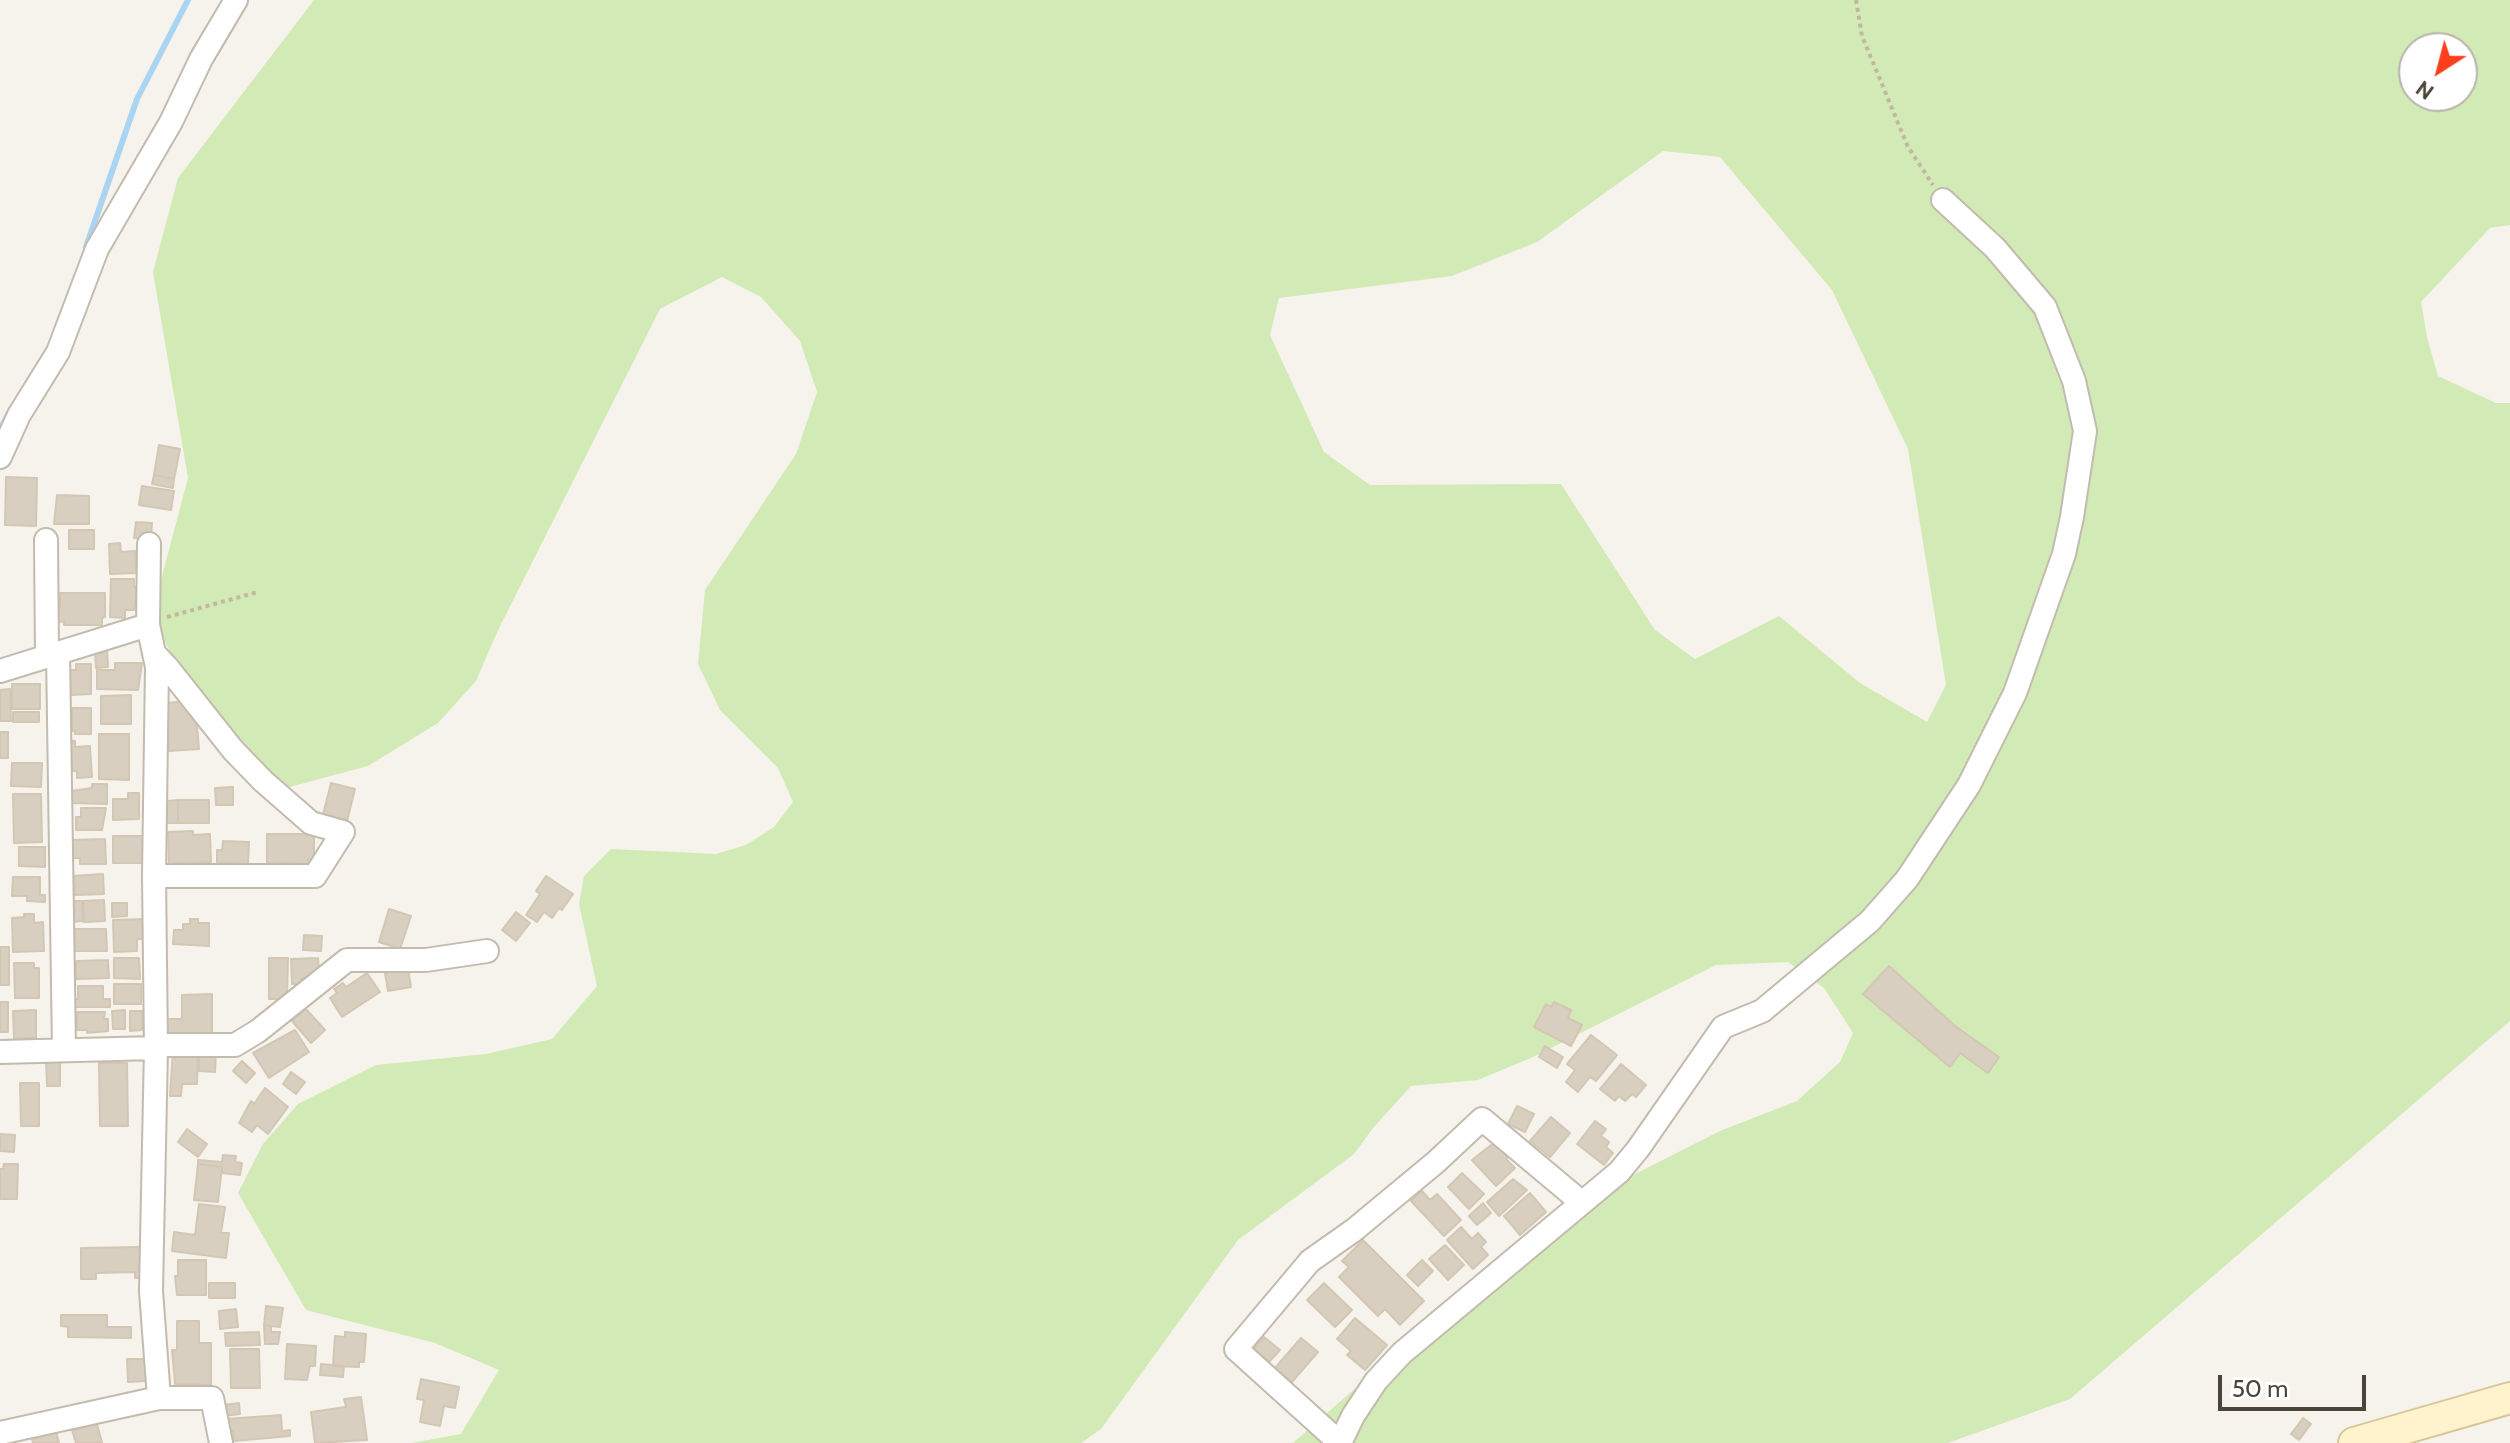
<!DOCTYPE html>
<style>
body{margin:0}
#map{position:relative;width:2510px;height:1443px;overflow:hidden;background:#f6f3ec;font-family:Cabin,sans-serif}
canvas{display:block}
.north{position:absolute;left:2398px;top:32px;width:80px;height:80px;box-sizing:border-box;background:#fff;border:2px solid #b7b4b0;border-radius:50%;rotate:216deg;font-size:22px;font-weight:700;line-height:32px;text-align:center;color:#4b4439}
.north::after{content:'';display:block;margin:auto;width:28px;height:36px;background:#fc3f1d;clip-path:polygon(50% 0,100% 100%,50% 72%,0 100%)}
.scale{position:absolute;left:2218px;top:1375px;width:148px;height:36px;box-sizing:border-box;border:4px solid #4b4439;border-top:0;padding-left:10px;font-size:24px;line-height:28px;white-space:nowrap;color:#4b4439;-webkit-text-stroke:6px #fff;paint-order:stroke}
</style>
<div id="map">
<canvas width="2510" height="1443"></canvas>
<div class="north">N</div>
<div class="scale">50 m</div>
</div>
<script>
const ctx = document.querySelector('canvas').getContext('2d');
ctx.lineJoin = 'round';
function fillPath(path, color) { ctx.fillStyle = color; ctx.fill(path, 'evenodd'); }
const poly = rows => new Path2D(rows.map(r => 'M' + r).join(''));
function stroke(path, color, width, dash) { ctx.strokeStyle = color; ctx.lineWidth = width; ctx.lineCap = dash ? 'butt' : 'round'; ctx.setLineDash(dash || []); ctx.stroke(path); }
const green = poly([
 [314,0,2510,0,2510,225,2490,228,2421,302,2427,337,2438,376,2496,403,2510,403,2510,1021,2070,1399,1948,1443,1293,1443,1550,1217,1720,1131,1797,1101,1840,1062,1853,1033,1824,988,1788,962,1716,965,1533,1057,1478,1080,1411,1086,1373,1128,1354,1154,1238,1240,1101,1429,1081,1443,412,1443,461,1434,499,1370,435,1343,306,1310,238,1193,263,1144,298,1104,376,1065,486,1054,552,1039,597,986,579,904,584,876,611,849,716,854,746,845,774,827,793,802,778,768,720,710,698,664,705,590,796,454,817,392,800,341,761,297,722,277,660,309,499,628,476,681,438,723,368,766,286,788,263,770,178,668,158,627,156,599,188,478,153,272,178,178],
 [2414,48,2462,48,2462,96,2414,96],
 [1663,151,1720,157,1832,290,1908,449,1946,685,1927,722,1860,683,1779,616,1695,659,1655,630,1561,484,1370,485,1324,452,1270,335,1279,298,1452,276,1537,242]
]);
const stream = poly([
 [86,247,137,99,188,0],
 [0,430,11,409]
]);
const building = poly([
 [159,445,180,449,174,479,154,475,159,445],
 [154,475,174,479,173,488,152,484,154,475],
 [6,477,37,478,36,526,5,525,6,477],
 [142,486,174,491,171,510,139,505,142,486],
 [57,495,89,496,89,524,54,524,57,495],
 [136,522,152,523,151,539,134,538,136,522],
 [69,530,94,530,94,549,69,549,69,530],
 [120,543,121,552,135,551,136,573,110,574,109,544,120,543],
 [111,579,134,579,134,587,138,587,134,610,125,610,125,618,110,617,111,579],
 [60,593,105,593,105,617,102,618,102,625,64,625,64,622,54,621,54,607,60,607,60,593],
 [107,649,108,667,96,668,95,652,107,649],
 [115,663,142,663,138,690,97,689,97,670,115,670,115,663],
 [76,664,91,664,91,694,70,695,69,670,76,670,76,664],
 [12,684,40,684,40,709,12,709,12,684],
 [10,689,11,721,0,721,0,690,10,689],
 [131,695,131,724,101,724,101,696,131,695],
 [188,701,196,714,199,749,169,751,166,703,188,701],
 [72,708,91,708,91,734,75,734,75,731,72,731,72,708],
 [13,712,39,712,39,722,13,722,13,712],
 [0,732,8,732,8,758,0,758,0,732],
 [99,734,129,734,129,780,99,779,99,734],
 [70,741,75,741,75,747,90,746,92,777,77,778,77,771,72,771,70,741],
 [12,763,42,763,41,787,11,786,12,763],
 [331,783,355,789,347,821,342,820,341,824,322,819,331,783],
 [92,784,107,784,107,804,70,803,71,791,92,788,92,784],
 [233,787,233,805,216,805,215,788,233,787],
 [128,793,139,793,139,819,113,820,113,799,128,799,128,793],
 [13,794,41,794,42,842,14,843,13,794],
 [178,800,178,823,167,823,167,801,178,800],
 [178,800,209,800,209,823,178,823,178,800],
 [81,808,106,808,102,830,76,830,76,817,81,817,81,808],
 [193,831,193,835,210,834,211,862,169,864,168,832,193,831],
 [267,834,314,834,314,859,308,859,308,864,267,863,267,834],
 [113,836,142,836,145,863,113,863,113,836],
 [105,839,106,864,80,864,80,858,72,858,71,840,105,839],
 [223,841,249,842,248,864,217,863,217,850,222,850,223,841],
 [19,847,45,847,45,867,19,866,19,847],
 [103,874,104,894,74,895,73,876,103,874],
 [546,876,573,894,562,910,559,908,552,918,544,912,537,922,526,915,540,894,536,891,546,876],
 [13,877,40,877,40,895,45,895,45,902,27,901,27,896,12,896,13,877],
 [104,900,105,921,84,922,83,901,104,900],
 [71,901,82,901,83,921,72,922,71,901],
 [112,903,127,903,127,916,112,917,112,903],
 [389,909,411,916,400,949,379,942,389,909],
 [516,912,530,923,516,941,502,930,516,912],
 [24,914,34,914,34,923,43,922,44,951,13,952,12,918,24,917,24,914],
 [145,919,145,939,137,939,137,951,114,952,113,920,145,919],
 [190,919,198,919,198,923,209,923,209,946,173,944,174,930,183,930,183,924,190,924,190,919],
 [74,929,106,929,107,951,74,951,74,929],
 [304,935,322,936,321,951,303,950,304,935],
 [0,947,9,947,9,985,0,985,0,947],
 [114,958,139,958,140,979,114,978,114,958],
 [269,958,288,958,287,999,269,999,269,958],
 [318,958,319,972,314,972,314,977,302,978,303,984,292,984,291,959,318,958],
 [108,960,109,978,76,979,76,961,108,960],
 [14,963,34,963,34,968,39,968,39,998,15,998,14,963],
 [1889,966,1955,1026,1999,1057,1988,1073,1960,1053,1950,1067,1863,994,1889,966],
 [408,969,411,987,388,991,385,973,408,969],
 [367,973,380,992,342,1017,330,998,337,993,334,989,343,983,346,987,367,973],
 [114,984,141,984,141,1004,114,1004,114,984],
 [78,986,103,986,103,999,110,999,110,1007,73,1007,73,999,78,999,78,986],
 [212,994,212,1035,166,1036,165,1019,182,1019,182,995,212,994],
 [0,1002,8,1002,8,1032,0,1032,0,1002],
 [1554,1002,1571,1010,1568,1018,1582,1025,1571,1046,1534,1027,1546,1004,1551,1007,1554,1002],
 [306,1009,325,1030,311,1043,292,1021,306,1009],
 [36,1010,36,1038,14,1038,13,1011,36,1010],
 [125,1010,125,1029,113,1029,112,1011,125,1010],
 [130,1011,142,1011,142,1030,130,1031,130,1011],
 [77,1012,105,1012,104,1019,108,1019,108,1031,87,1033,87,1030,77,1030,77,1012],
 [295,1030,309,1052,269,1078,253,1053,295,1030],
 [1591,1035,1617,1055,1596,1081,1590,1077,1578,1092,1566,1082,1575,1070,1567,1064,1591,1035],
 [1545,1046,1563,1057,1557,1068,1539,1057,1545,1046],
 [173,1051,198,1052,197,1084,182,1084,181,1096,170,1096,173,1051],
 [199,1051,216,1051,215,1072,199,1071,199,1051],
 [46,1061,60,1061,60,1086,47,1086,46,1061],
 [242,1061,255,1073,246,1083,233,1071,242,1061],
 [99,1063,127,1063,128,1126,100,1126,99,1063],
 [1621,1064,1646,1085,1636,1097,1632,1094,1625,1101,1619,1096,1615,1101,1600,1089,1621,1064],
 [291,1072,305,1082,296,1094,283,1084,291,1072],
 [20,1083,39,1083,39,1126,21,1126,20,1083],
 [265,1088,288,1107,268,1134,257,1125,252,1132,239,1123,251,1101,254,1104,265,1088],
 [1517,1106,1534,1114,1525,1132,1508,1124,1517,1106],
 [1551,1117,1570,1133,1550,1157,1530,1141,1551,1117],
 [1595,1121,1606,1129,1601,1136,1609,1142,1606,1147,1613,1153,1604,1165,1577,1144,1595,1121],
 [187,1129,207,1144,198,1157,178,1142,187,1129],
 [0,1134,15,1135,14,1152,0,1151,0,1134],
 [1495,1142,1510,1155,1506,1159,1515,1168,1496,1186,1472,1160,1495,1142],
 [223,1155,236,1156,235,1162,242,1163,240,1175,222,1173,222,1167,198,1164,198,1160,222,1162,223,1155],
 [4,1164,18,1164,17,1199,0,1199,0,1169,3,1169,4,1164],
 [198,1164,222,1167,218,1202,194,1200,198,1164],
 [1462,1173,1484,1194,1469,1209,1448,1187,1462,1173],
 [1513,1179,1527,1190,1499,1216,1487,1202,1513,1179],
 [1422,1191,1430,1200,1437,1194,1461,1220,1444,1236,1411,1201,1422,1191],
 [1530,1193,1546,1212,1520,1235,1504,1216,1530,1193],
 [1483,1203,1491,1213,1477,1225,1469,1216,1483,1203],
 [199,1204,225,1207,221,1233,229,1233,226,1258,172,1251,174,1232,195,1235,199,1204],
 [1461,1227,1472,1239,1478,1233,1486,1242,1481,1247,1488,1255,1473,1269,1447,1240,1461,1227],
 [1363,1240,1424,1301,1400,1325,1385,1309,1378,1316,1339,1277,1349,1267,1342,1261,1363,1240],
 [1445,1245,1464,1265,1448,1280,1429,1259,1445,1245],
 [141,1247,141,1278,135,1278,135,1272,96,1273,96,1279,81,1279,81,1248,141,1247],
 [178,1260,206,1260,206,1295,177,1295,175,1276,178,1276,178,1260],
 [1422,1260,1433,1271,1418,1286,1407,1275,1422,1260],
 [209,1283,235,1283,235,1298,209,1298,209,1283],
 [1324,1283,1352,1310,1335,1327,1307,1300,1324,1283],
 [266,1306,283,1308,280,1327,264,1325,266,1306],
 [236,1309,238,1327,220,1329,219,1311,236,1309],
 [61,1315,107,1315,107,1327,131,1327,131,1338,68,1337,68,1327,61,1326,61,1315],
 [1355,1318,1387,1345,1365,1370,1347,1355,1351,1351,1337,1339,1355,1318],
 [177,1321,199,1321,199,1343,211,1343,211,1385,175,1384,172,1350,177,1350,177,1321],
 [264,1325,271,1326,271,1332,280,1332,278,1344,265,1344,264,1325],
 [259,1332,260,1345,226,1346,225,1333,259,1332],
 [345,1332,366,1334,364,1362,359,1362,359,1367,333,1366,335,1336,345,1337,345,1332],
 [1264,1337,1280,1350,1269,1362,1254,1349,1264,1337],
 [1301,1338,1318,1352,1292,1382,1275,1368,1301,1338],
 [287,1344,316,1346,315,1366,310,1366,307,1380,285,1379,287,1344],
 [230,1349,259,1349,260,1388,231,1388,230,1349],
 [127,1359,146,1359,147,1381,128,1382,127,1359],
 [321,1364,344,1366,343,1377,320,1375,321,1364],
 [421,1379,459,1387,455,1408,444,1406,440,1426,420,1422,424,1400,417,1399,421,1379],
 [361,1397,367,1440,315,1443,311,1412,346,1407,344,1399,361,1397],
 [239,1403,240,1414,224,1416,223,1405,239,1403],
 [281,1415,282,1431,290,1430,290,1436,234,1441,233,1431,227,1431,226,1419,281,1415],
 [2303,1418,2311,1424,2299,1440,2291,1434,2303,1418],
 [97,1424,102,1443,76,1443,72,1430,97,1424],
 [56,1432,59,1443,33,1443,32,1439,56,1432]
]);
const path = poly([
 [1856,0,1862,36,1908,147,1933,185],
 [167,617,258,592]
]);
const street = poly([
 [0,457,19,415,58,352,97,249,171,122,201,59,236,0],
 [46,540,47,656],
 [148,625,149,544],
 [58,653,64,1050],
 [154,653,168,668,233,750,263,781,311,823,343,832,315,876,154,876],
 [0,671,148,625,157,667,154,876,156,1048,151,1291,159,1398],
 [156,1045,235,1045,258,1031,347,960,426,960,487,951],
 [0,1052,156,1048],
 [1581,1202,1482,1119,1436,1162,1354,1230,1310,1261,1236,1349,1340,1443,1353,1416,1376,1381,1402,1353,1619,1172,1638,1149,1723,1027,1762,1011,1870,921,1907,879,1969,785,2015,693,2064,554,2072,517,2085,431,2074,381,2045,307,1995,248,1943,200],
 [0,1433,159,1398,212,1398,221,1443]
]);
const secondary = poly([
 [2354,1443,2510,1398]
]);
fillPath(green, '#d2eab5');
stroke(stream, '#a9d4f2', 6);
fillPath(building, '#d8cfc1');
stroke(building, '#d3c7b4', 2);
stroke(street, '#c2bbae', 26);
stroke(secondary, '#d6c79b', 34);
stroke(path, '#c4b79f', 4, [4, 4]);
stroke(street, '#fff', 22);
stroke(secondary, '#fff3cd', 30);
</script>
